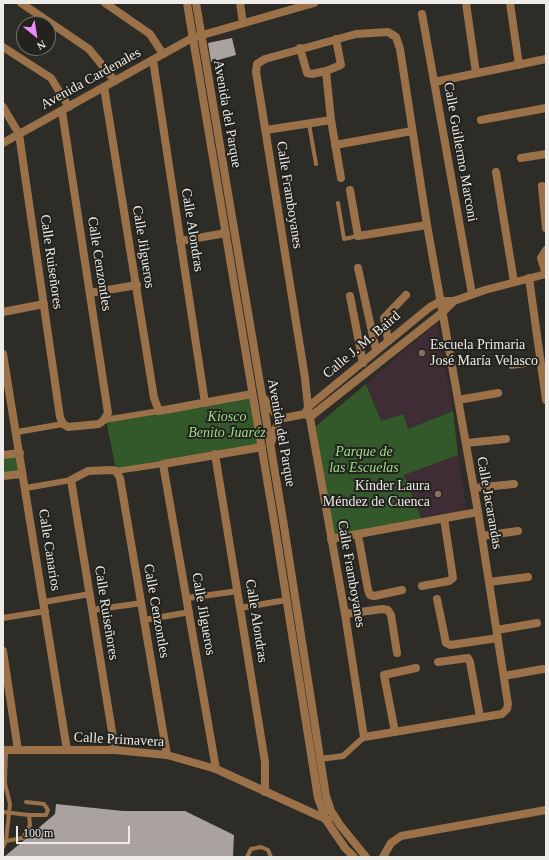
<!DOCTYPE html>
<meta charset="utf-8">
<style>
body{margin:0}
#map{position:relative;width:549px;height:860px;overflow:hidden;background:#2d2c26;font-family:Georgia,serif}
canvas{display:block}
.frame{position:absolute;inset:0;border:4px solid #edece8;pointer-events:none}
.north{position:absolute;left:16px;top:16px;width:40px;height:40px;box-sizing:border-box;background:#23221c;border:1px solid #74736e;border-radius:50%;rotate:150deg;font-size:11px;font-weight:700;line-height:16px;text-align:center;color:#edece8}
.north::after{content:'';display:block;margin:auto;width:14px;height:18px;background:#ea8dfc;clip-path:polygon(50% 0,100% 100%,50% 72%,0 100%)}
.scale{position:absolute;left:16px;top:826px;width:114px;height:18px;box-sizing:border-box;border:2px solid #edece8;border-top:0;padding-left:5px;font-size:12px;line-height:14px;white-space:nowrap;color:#edece8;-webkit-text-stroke:3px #23221c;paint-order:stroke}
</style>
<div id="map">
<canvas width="549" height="860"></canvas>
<div class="frame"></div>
<div class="north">N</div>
<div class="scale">100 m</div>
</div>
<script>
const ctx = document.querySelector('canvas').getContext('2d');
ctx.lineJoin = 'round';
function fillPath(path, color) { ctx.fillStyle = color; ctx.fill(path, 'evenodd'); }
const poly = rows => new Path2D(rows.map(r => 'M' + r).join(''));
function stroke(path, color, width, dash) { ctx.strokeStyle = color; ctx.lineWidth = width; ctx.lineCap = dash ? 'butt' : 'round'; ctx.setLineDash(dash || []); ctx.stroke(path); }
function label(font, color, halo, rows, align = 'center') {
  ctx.font = font + ' Georgia,serif'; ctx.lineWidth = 4; ctx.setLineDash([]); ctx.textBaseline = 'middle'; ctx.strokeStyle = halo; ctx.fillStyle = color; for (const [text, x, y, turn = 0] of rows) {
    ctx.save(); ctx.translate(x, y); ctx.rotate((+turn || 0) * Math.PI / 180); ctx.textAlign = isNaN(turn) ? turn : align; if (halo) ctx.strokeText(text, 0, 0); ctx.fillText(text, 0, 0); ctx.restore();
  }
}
const education = poly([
 [437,323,453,411,408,429,381,421,366,384],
 [458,455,467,514,424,521,404,475]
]);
const green = poly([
 [366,384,381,421,403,414,408,429,453,411,458,455,404,475,423,522,331,539,316,426],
 [252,395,261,446,116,470,106,420],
 [20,453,22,474,3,476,3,455]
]);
const building = poly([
 [232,38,236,55,211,62,208,43],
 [56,804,123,811,185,811,234,835,233,857,4,857,55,814]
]);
const service = poly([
 [309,124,316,164],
 [338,203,344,239,358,236],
 [511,367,540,363],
 [26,802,44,804,48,810,46,815,29,815],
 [3,812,29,815,30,825,23,838,6,841],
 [3,847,6,841,10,804,5,784,6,750],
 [247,857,251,849,261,847,268,850,271,857]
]);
const pedestrian = poly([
 [104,420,159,411],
 [17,432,63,424],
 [116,471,163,464],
 [26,488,71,480],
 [188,598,238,591],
 [44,602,90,594],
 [240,608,286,600],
 [92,610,142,603],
 [3,618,46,611],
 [144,620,190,612],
 [320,759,343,756,364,737]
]);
const minor = poly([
 [21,3,89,49,115,81],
 [105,3,150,34,163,54],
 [240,3,243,23],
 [466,3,476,73],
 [510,3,519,65],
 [422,14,472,294],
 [388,32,396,37,400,49,427,225,478,512,508,704,507,709,502,714,364,737,345,614,308,407,305,378,256,72,257,64,265,59,356,34,388,32],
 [336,39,341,65,326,71,331,120,341,178],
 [3,47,51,78,69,107],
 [300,48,307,73,312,74,326,71],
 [153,60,205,403],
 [434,82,546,59],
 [104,87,154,398,159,411,252,394],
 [3,107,19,134,60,417,63,424,68,427,99,424,104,420,108,413,62,111],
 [481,120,546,108],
 [266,130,331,120],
 [335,145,412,131],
 [521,158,546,154],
 [496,172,514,282],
 [542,186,546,228],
 [350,190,358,236,427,225],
 [180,241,226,233],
 [546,250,541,258,546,274],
 [358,268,376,350],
 [529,278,546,400],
 [90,293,137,285],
 [350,296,363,363],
 [3,312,44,304],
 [388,340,384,318,406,295],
 [3,354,67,750],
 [458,400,498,393],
 [466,443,506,439],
 [215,454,265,762,265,792],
 [3,455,20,453],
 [3,476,22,474],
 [474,488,514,484],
 [358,535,368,590,370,595,374,596,402,590],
 [482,536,518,531],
 [331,539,478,512],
 [489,582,528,577],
 [422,586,449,581,453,578,444,518],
 [437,599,446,643,450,645,498,638],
 [345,614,382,609,388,610,391,615,397,653],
 [497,630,537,623],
 [3,651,18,750],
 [438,662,468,658,470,662,480,717],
 [504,676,543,669],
 [395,732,384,675,416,668],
 [115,750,71,480,88,471,111,470,116,471,120,478,167,755],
 [216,769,163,464,262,447],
 [383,857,391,843,401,836,546,810]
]);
const tertiary = poly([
 [187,3,275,527,318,798,326,820,345,848,354,857],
 [196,3,284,526,326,796,331,811,340,825,366,857],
 [3,143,192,38,314,3],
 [263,397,279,419],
 [305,414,308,407,430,307,441,301,454,301,485,290,546,274],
 [279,419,305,414,310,417,443,312,454,301],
 [271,443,279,419],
 [3,750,115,750,167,755,216,769,328,820]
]);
const markers = [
 [422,353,4,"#8d6e63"],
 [438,494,4,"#8d6e63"]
];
const streetNames = [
 ["Avenida Cardenales",91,79,-29],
 ["Avenida del Parque",227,114,80],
 ["Calle Guillermo Marconi",460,152,80],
 ["Calle Framboyanes",289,195,81],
 ["Calle Alondras",192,230,81],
 ["Calle Jilgueros",143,247,81],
 ["Calle Ruiseñores",51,262,82],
 ["Calle Cenzontles",99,264,81],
 ["Calle J. M. Baird",362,345,-40],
 ["Avenida del Parque",281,433,80],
 ["Calle Jacarandas",489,503,80],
 ["Calle Canarios",49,550,81],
 ["Calle Framboyanes",351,574,80],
 ["Calle Cenzontles",156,611,80],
 ["Calle Ruiseñores",106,613,81],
 ["Calle Jilgueros",203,614,80],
 ["Calle Alondras",256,621,81],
 ["Calle Primavera",119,740,3]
];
const poiNames = [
 ["Escuela Primaria",430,345],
 ["José María Velasco",430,361],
 ["Kínder Laura",430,486,"right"],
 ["Méndez de Cuenca",430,502,"right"]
];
const parkNames = [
 ["Kiosco",227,417],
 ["Benito Juaréz",227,433],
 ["Parque de",364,452],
 ["las Escuelas",364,468]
];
fillPath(education, '#3f2d36');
fillPath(green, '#33582a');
fillPath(building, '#a9a29e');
stroke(service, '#9b7149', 4);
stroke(pedestrian, '#9b7149', 6);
stroke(minor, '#9b7149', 8);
stroke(tertiary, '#9b7149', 8);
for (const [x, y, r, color] of markers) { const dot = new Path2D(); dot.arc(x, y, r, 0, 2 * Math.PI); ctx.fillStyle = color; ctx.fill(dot); stroke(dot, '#23221c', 1.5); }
label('14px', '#edece8', '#23221c', streetNames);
label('14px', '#edece8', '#23221c', poiNames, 'left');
label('italic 14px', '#97df86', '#23221c', parkNames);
</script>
